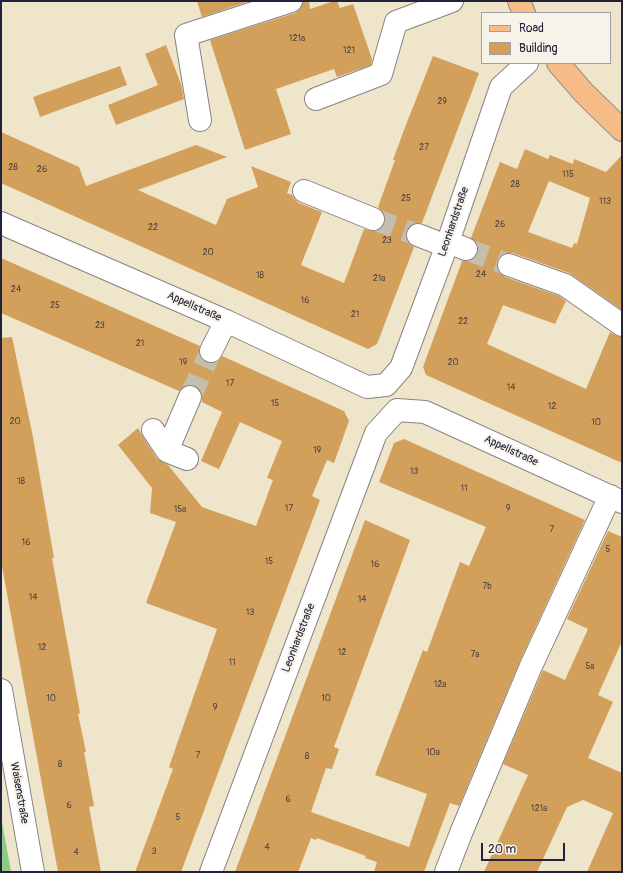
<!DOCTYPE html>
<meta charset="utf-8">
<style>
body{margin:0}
#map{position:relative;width:623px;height:873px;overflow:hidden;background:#eee5ca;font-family:Pangolin,sans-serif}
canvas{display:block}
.frame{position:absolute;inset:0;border:2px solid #22223b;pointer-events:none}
.legend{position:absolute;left:481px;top:12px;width:130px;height:52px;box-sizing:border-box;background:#f7f3e8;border:1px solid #a29fa3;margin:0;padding:5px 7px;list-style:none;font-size:12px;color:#22223b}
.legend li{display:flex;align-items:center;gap:8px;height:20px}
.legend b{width:20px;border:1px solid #a29fa3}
.scale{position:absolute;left:481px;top:843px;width:84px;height:18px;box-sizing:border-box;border:2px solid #22223b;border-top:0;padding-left:5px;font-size:12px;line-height:14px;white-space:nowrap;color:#22223b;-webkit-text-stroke:3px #f7f3e8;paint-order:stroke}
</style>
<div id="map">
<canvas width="623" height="873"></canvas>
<div class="frame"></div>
<ul class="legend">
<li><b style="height:5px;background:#f7bd88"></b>Road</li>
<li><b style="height:11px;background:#d2a05b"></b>Building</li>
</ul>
<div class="scale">20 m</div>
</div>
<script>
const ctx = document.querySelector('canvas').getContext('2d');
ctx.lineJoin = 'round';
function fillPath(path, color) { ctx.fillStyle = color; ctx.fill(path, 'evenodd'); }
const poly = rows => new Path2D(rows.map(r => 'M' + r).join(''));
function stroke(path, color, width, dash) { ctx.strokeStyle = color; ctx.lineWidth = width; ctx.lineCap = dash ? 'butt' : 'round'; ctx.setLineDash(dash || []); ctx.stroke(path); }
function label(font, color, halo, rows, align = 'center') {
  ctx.font = font + ' Pangolin,sans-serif'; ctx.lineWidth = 4; ctx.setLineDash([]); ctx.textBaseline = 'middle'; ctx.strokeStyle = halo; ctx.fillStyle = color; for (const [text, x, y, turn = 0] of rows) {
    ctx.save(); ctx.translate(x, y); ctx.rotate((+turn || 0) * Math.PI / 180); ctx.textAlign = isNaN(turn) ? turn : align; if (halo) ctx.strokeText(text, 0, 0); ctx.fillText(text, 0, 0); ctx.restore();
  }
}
const green = poly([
 [1,816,11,872,1,872]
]);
const building = poly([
 [197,1,250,1,202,17],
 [303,1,309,1,310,9,334,1,337,1,340,8,353,4,372,59,371,65,337,77,334,69,276,89,291,134,245,150,210,40,295,13,300,9],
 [166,45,181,84,184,99,116,125,108,105,158,85,145,54],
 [433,56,479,73,422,223,417,223,411,225,407,230,406,237,409,243,414,247,377,344,368,349,1,183,1,132,79,167,86,186,196,145,227,157,138,190,216,225,227,199,258,187,251,166,291,182,287,193,292,195,294,199,299,203,322,212,301,265,344,283,364,229,375,231,381,229,385,223,385,217,383,212,378,207,395,160,393,160,404,130],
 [120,66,127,85,40,117,33,97],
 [525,149,548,159,550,155,573,164,574,159,606,172,622,155,622,310,569,273,513,253,506,253,501,256,497,261,497,268,500,273,505,277,559,296,566,301,555,324,503,305,487,344,586,389,610,332,615,335,622,337,622,463,426,375,423,367,462,261,468,261,473,259,478,253,478,247,475,241,471,238,500,162,517,169],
 [549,181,590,198,577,244,574,243,572,248,528,232],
 [1,258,200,346,199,352,200,358,206,362,211,363,218,362,222,356,344,411,349,421,334,463,327,460,312,496,320,500,181,872,135,872,173,769,169,767,217,629,146,603,176,522,150,513,152,488,118,445,138,428,143,437,157,459,168,465,202,507,256,526,273,480,267,478,282,441,240,422,219,469,201,461,222,412,202,402,202,395,200,389,195,386,188,385,183,387,179,391,1,313],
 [12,337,33,437,54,558,52,558,80,713,78,714,86,752,84,752,94,806,89,807,101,872,58,872,1,561,1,338],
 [404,439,585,520,520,661,459,806,450,803,424,872,374,872,377,862,365,858,366,856,317,838,316,840,311,838,298,872,235,872,365,520,410,540,334,747,339,749,332,769,326,768,311,812,409,847,427,794,375,775,423,650,427,652,460,562,469,566,486,527,379,482,394,443],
 [608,531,622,537,622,641,598,695,613,702,588,758,622,773,622,872,587,872,613,813,583,800,567,807,537,872,484,872,528,775,503,764,543,670,565,680,588,629,567,619]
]);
const minorTunnel = poly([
 [373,219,418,235],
 [466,249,509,265],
 [190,397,211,351]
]);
const minor = poly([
 [316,99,381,74,396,22,452,1],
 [200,120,186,35,291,1],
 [304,191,373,219],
 [1,223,226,321,367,387,386,385,401,368,448,242,501,87,527,63],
 [418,235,446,246],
 [448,242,466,249],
 [509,265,565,285,622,325],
 [211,351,226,321],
 [153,430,167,451,187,459],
 [167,451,190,397],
 [1,690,33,872],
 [211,872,376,433,397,410,425,412,622,502],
 [446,872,461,833,531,666,610,496]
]);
const major = poly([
 [519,1,524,13],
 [558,63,584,93,622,130]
]);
const numberNames = [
 ["121a",297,39],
 ["121",349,51],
 ["29",442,102],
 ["27",424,148],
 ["28",13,168],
 ["26",42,170],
 ["115",568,175],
 ["28",515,185],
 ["25",406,199],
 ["113",605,202],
 ["26",500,225],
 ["22",153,228],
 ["23",387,241],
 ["20",208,253],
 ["24",481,275],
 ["18",260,276],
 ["21a",379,279],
 ["24",16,290],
 ["16",305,301],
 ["25",55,306],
 ["21",355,315],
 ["22",463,322],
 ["23",100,326],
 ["21",140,344],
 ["19",183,363],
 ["20",453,363],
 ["17",230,384],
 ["14",511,388],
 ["15",275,404],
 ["12",552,407],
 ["20",15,422],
 ["10",596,423],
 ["19",317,451],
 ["13",414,472],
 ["18",21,482],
 ["11",464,489],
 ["17",289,509],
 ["9",508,509],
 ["15a",180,510],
 ["7",552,530],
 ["16",26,543],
 ["5",608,550],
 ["15",269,562],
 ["16",375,565],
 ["7b",487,587],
 ["14",33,598],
 ["14",362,600],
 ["13",250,613],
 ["12",42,648],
 ["12",342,653],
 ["7a",475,655],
 ["11",232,663],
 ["5a",590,667],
 ["12a",440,685],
 ["10",51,699],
 ["10",326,699],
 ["9",215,708],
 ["10a",433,753],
 ["7",198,756],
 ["8",307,757],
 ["8",60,765],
 ["6",288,800],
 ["6",69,806],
 ["121a",539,809],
 ["5",178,818],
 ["4",267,848],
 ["3",154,852],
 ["4",76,853]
];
const streetNames = [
 ["Leonhardstraße",454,222,-71],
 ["Appellstraße",194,307,24],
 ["Appellstraße",511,451,25],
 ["Leonhardstraße",299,638,-69],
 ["Waisenstraße",19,793,80]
];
fillPath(green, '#8ccb81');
fillPath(building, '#d2a05b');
stroke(minorTunnel, '#c5bead', 22, [22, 11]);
stroke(minor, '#888482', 24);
stroke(major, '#888482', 24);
stroke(minor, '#fff', 22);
stroke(major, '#f7bd88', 22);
label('9px', '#4e4243', null, numberNames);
label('11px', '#22223b', '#f7f3e8', streetNames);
</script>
